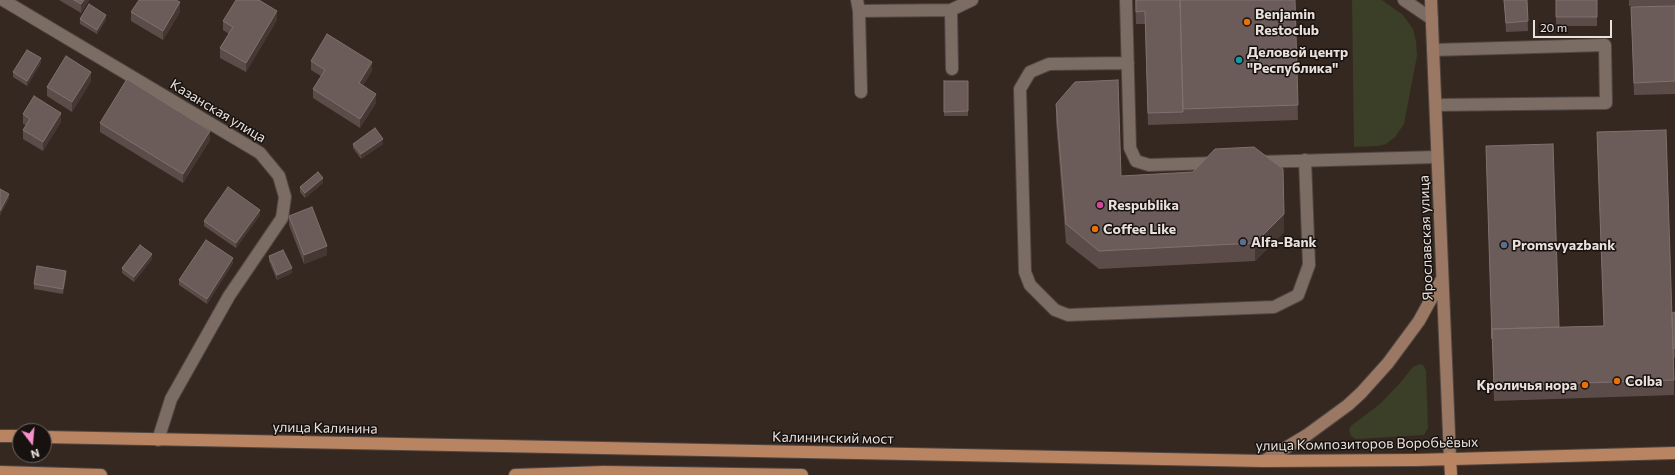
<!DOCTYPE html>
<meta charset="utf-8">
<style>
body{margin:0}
#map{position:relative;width:1675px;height:475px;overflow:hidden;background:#342821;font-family:Commissioner,sans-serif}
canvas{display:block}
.north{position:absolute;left:12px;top:423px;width:40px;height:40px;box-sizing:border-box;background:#17120f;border:1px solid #6b6561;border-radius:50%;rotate:164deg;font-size:11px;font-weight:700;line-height:16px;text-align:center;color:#eae1dd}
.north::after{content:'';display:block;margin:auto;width:14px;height:18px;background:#f890cb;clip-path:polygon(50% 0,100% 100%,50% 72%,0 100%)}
.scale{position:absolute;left:1533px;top:20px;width:79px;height:18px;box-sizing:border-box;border:2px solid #eae1dd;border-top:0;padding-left:5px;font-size:12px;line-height:14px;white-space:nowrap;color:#eae1dd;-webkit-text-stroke:3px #17120f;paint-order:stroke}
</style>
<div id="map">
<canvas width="1675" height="475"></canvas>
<div class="north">N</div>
<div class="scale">20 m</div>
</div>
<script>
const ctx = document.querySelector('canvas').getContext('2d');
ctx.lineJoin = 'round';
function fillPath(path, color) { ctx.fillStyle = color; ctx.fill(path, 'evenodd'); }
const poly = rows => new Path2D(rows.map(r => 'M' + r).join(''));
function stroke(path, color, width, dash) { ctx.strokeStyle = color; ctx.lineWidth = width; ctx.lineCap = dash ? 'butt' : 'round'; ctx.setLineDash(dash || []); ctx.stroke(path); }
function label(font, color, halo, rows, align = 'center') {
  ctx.font = font + ' Commissioner,sans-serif'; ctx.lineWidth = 3; ctx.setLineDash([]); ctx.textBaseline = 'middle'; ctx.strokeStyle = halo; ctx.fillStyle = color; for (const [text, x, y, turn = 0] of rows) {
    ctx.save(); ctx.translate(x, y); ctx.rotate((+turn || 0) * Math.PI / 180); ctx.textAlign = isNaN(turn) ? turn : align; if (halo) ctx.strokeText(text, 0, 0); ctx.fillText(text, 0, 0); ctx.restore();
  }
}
const green = poly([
 [1352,0,1382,0,1403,15,1413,29,1416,41,1417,56,1404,124,1395,137,1386,144,1378,146,1354,147],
 [1420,364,1424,366,1426,371,1428,428,1424,435,1356,439,1351,436,1349,430,1351,426,1381,403,1400,383,1413,367]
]);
const lane = poly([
 [857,0,859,11,861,92],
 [1126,0,1130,148,1136,161,1149,165,1216,163],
 [1404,0,1432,19],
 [951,10,952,69],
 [859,11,951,10,972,0],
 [1433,50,1605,45,1606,103,1436,105],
 [1128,63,1049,64,1030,72,1020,89,1025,272,1030,285,1055,310,1068,315,1274,307,1298,295,1309,265,1305,160],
 [1257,162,1437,157]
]);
const street = poly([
 [3,0,260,153,279,176,285,197,282,218,229,296,171,399,158,440]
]);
const secondary = poly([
 [1431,0,1450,458],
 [1264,461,1307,435,1348,405,1361,393,1388,363,1419,321,1442,279]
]);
const primary = poly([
 [0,436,20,436],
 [44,437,1264,461,1416,460,1675,453],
 [1450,458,1451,475],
 [0,472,101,475],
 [515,475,604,472,802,475]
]);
const wall = poly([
 [59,0,89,0,81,13],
 [1135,0,1295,0,1298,120,1148,125,1145,24,1136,24],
 [1504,0,1527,0,1528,31,1506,32],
 [1556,0,1597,0,1597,26,1556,26],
 [1629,0,1675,0,1675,94,1634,95,1631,7,1637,7,1629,6],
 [131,12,180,12,163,40,131,21],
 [80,19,106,20,97,34,80,24],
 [277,20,246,72,220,58,220,48,229,34,223,30,223,21],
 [311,61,372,71,363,85,376,103,360,128,313,98,313,89,321,76,311,70],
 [41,63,27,86,13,77,13,72],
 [91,81,72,112,47,96,47,87],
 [944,81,968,81,968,116,944,116],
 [1056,104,1121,176,1284,232,1255,261,1099,269,1066,243,1056,122],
 [23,114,61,122,43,151,23,139,23,130,26,125,23,124],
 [100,123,210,140,183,183,100,132],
 [1597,132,1672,313,1675,312,1675,358,1674,358,1674,395,1494,401,1486,146,1559,327,1604,326],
 [353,144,383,144,361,159,353,148],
 [323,183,305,198,300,192,300,187],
 [260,215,236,248,204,226,204,221],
 [289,216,327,255,304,264,289,225],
 [269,256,292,273,277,280,269,261],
 [152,259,134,282,122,273,122,268],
 [233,263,207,304,179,285,179,280],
 [66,276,63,294,34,289,34,284]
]);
const shadedWall = poly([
 [84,0,89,0,81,13,81,4],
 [180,2,180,12,163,40,163,31],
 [277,11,277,20,246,72,246,63],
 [106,15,106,20,97,34,97,30],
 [41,58,41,63,27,86,27,81],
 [372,62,372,71,359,92,359,83],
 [91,72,91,81,72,112,72,102],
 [376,94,376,103,360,128,360,119],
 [61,113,61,122,43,151,43,142],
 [210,131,210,140,183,183,183,174],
 [383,139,383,144,361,159,361,154],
 [323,178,323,183,305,198,305,193],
 [9,194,9,199,0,216,0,211],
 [260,210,260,215,236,248,236,243],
 [1284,214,1284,232,1255,261,1255,243],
 [327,246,327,255,304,264,304,255],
 [152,254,152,259,134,282,134,277],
 [233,258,233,263,207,304,207,299],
 [292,268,292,273,277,280,277,275],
 [66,271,66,276,63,294,63,289]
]);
const building = poly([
 [74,0,84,0,81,4,74,0],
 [139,0,176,0,180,2,163,31,131,12,139,0],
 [236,0,259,0,277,11,246,63,220,48,233,27,223,21,236,0],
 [1136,0,1180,0,1183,112,1148,113,1145,11,1136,12,1136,0],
 [1180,0,1295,0,1298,105,1183,109,1180,0],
 [1504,0,1527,0,1528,21,1506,23,1504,0],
 [1556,0,1597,0,1597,17,1556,17,1556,0],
 [89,4,106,15,97,30,80,19,89,4],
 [1675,6,1675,81,1634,83,1631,7,1675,6],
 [327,34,372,62,359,83,376,94,360,119,313,89,325,70,311,61,327,34],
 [27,50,41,58,27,81,13,72,27,50],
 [66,56,91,72,72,102,47,87,66,56],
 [127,79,210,131,183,174,100,123,127,79],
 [1118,80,1121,176,1193,172,1215,149,1254,147,1283,169,1284,214,1255,243,1099,251,1066,224,1056,104,1075,82,1118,80],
 [944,81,968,81,968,111,944,112,944,81],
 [34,96,61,113,43,142,23,130,30,119,23,114,34,96],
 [375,128,383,139,361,154,353,144,375,128],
 [1666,130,1674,380,1494,386,1492,329,1604,326,1597,132,1666,130],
 [1553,144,1559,327,1492,329,1492,339,1486,146,1553,144],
 [318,172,323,178,305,193,300,187,318,172],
 [228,187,260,210,236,243,204,221,228,187],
 [0,189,9,194,0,211,0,189],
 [312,207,327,246,304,255,289,216,312,207],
 [206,240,233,258,207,299,179,280,206,240],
 [140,245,152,254,134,277,122,268,140,245],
 [283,250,292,268,277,275,269,256,283,250],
 [37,266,66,271,63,289,34,284,37,266],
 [1675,312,1675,348,1673,349,1672,313,1675,312]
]);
const markers = [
 [1247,22,4,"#e8710a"],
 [1239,60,4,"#0f9aa8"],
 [1100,205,4,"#d1479c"],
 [1095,229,4,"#e8710a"],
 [1243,242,4,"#5c6f8a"],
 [1504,245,4,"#5c6f8a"],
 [1617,381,4,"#e8710a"],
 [1585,385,4,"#e8710a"]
];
const poiNames = [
 ["Benjamin",1255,14],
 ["Restoclub",1255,30],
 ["Деловой центр",1247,52],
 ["\"Республика\"",1247,68],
 ["Respublika",1108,205],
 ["Coffee Like",1103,229],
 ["Alfa-Bank",1251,242],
 ["Promsvyazbank",1512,245],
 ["Colba",1625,381],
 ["Кроличья нора",1577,385,"right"]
];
const streetNames = [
 ["Казанская улица",218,111,31],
 ["Ярославская улица",1426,238,-92],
 ["улица Калинина",325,428,1],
 ["Калининский мост",833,438,1],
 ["улица Композиторов Воробьёвых",1367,444,-1]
];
fillPath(green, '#3b3f27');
stroke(lane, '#514641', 14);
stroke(street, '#514641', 14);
stroke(secondary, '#514641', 14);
stroke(primary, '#514641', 14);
stroke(lane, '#7b6c64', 12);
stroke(street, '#7b6c64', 12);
stroke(secondary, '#9a7863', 12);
stroke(primary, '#b88462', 12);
fillPath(wall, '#5c4c49');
fillPath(shadedWall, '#453732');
fillPath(building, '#6b5c59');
stroke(building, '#7f716e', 1);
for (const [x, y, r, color] of markers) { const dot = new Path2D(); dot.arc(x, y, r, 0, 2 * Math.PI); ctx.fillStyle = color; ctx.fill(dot); stroke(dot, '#17120f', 1.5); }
label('bold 14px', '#eae1dd', '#17120f', poiNames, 'left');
label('14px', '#eae1dd', '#17120f', streetNames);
</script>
